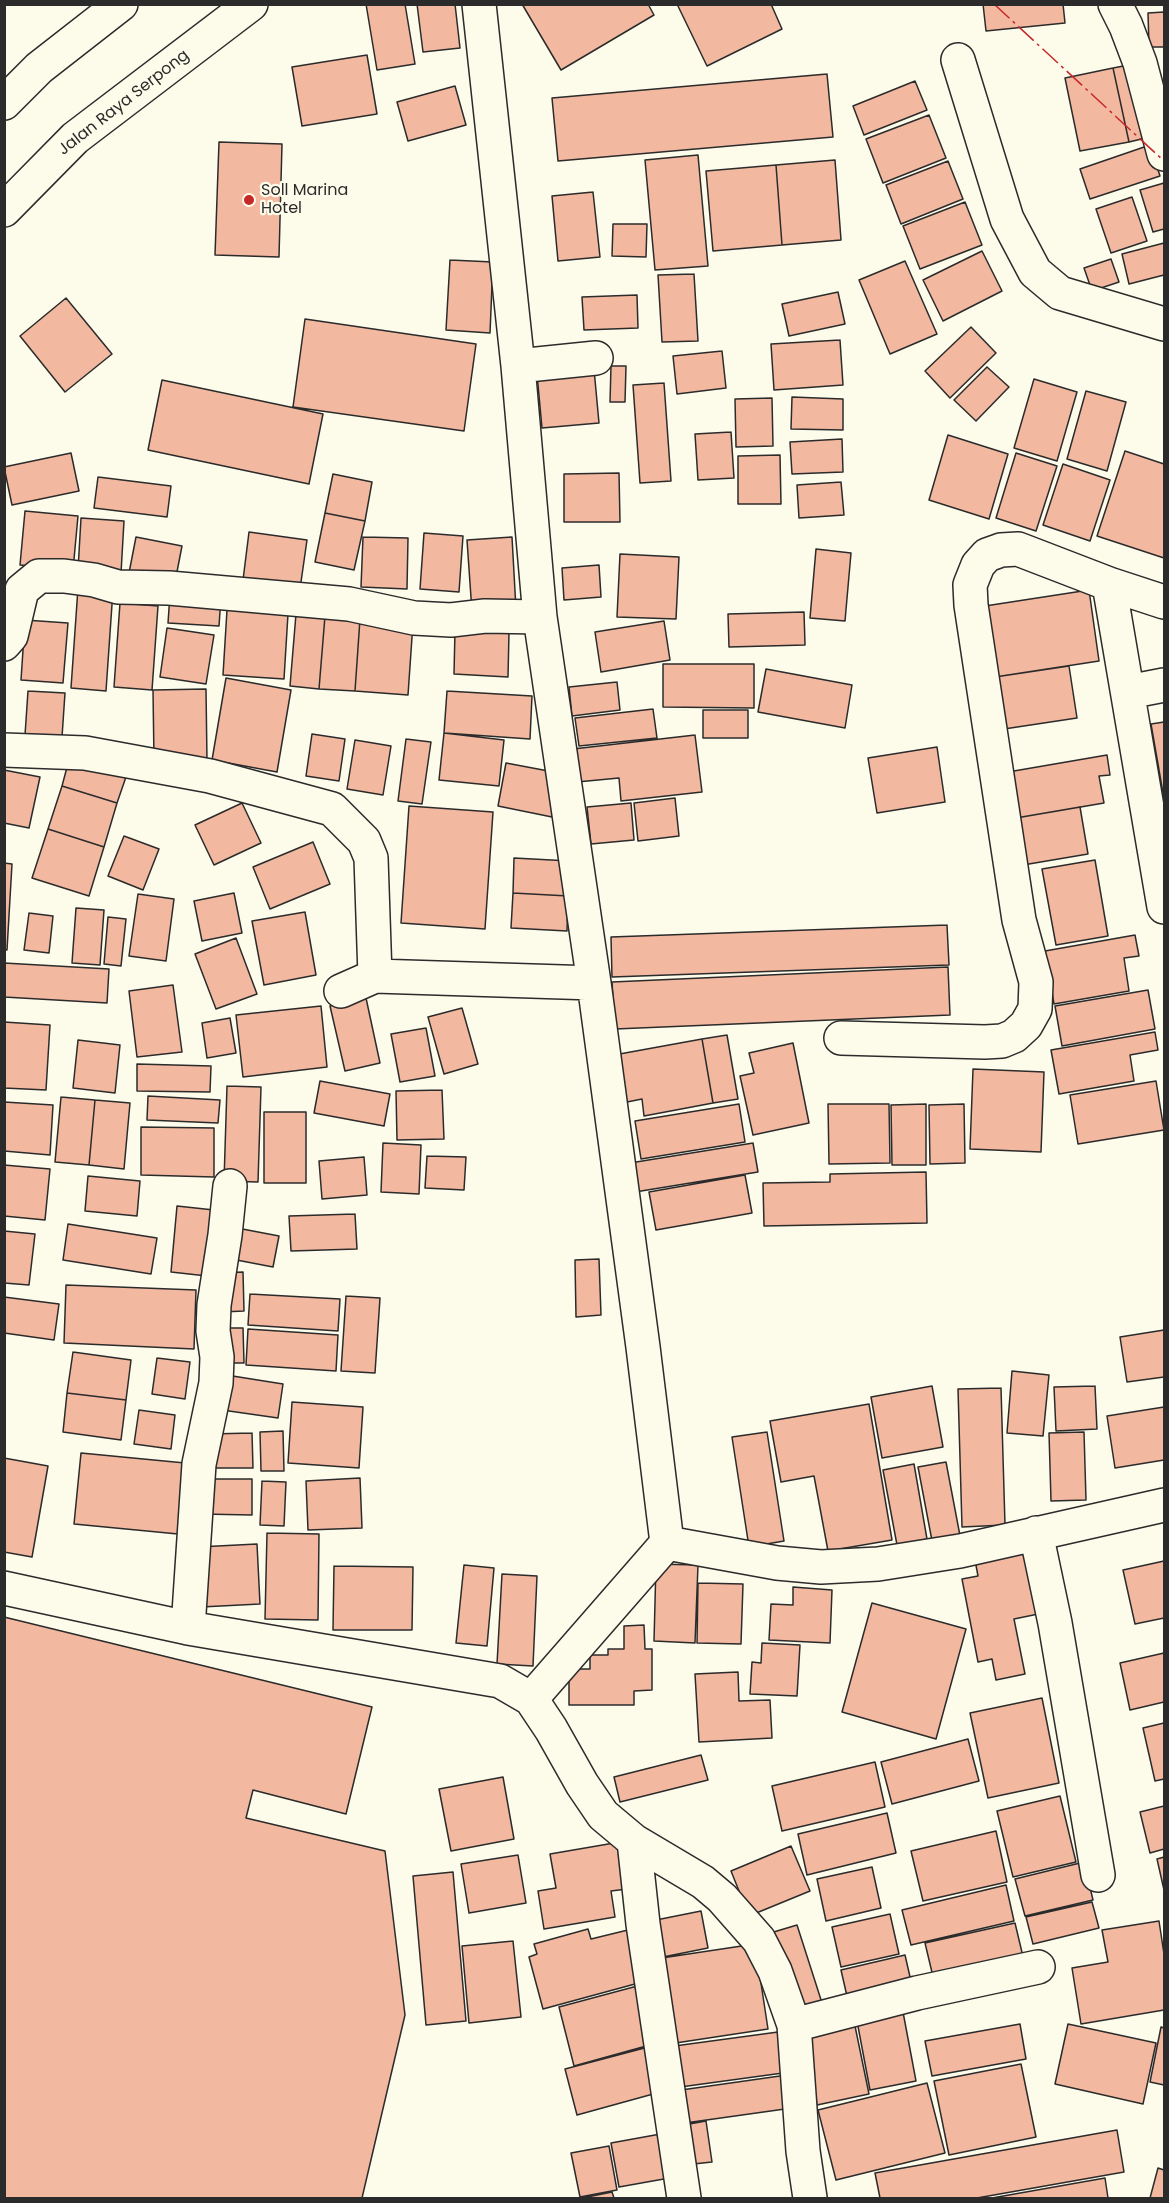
<!DOCTYPE html>
<style>
body{margin:0}
#map{position:relative;width:1169px;height:2203px;overflow:hidden;background:#fdfbea;font-family:Poppins,sans-serif}
canvas{display:block}
.frame{position:absolute;inset:0;border:6px solid #2b2b2b;pointer-events:none}
</style>
<div id="map">
<canvas width="1169" height="2203"></canvas>
<div class="frame"></div>
</div>
<script>
const ctx = document.querySelector('canvas').getContext('2d');
ctx.lineJoin = 'round';
function fillPath(path, color) { ctx.fillStyle = color; ctx.fill(path, 'evenodd'); }
const poly = rows => new Path2D(rows.map(r => 'M' + r).join(''));
function stroke(path, color, width, dash) { ctx.strokeStyle = color; ctx.lineWidth = width; ctx.lineCap = dash ? 'butt' : 'round'; ctx.setLineDash(dash || []); ctx.stroke(path); }
function label(font, color, halo, rows, align = 'center') {
  ctx.font = font + ' Poppins,sans-serif'; ctx.lineWidth = 4.5; ctx.setLineDash([]); ctx.textBaseline = 'middle'; ctx.strokeStyle = halo; ctx.fillStyle = color; for (const [text, x, y, turn = 0] of rows) {
    ctx.save(); ctx.translate(x, y); ctx.rotate((+turn || 0) * Math.PI / 180); ctx.textAlign = isNaN(turn) ? turn : align; if (halo) ctx.strokeText(text, 0, 0); ctx.fillText(text, 0, 0); ctx.restore();
  }
}
const building = poly([
 [366,4,405,4,415,64,377,70,366,4],
 [417,4,455,4,460,48,423,52,417,4],
 [522,4,648,4,654,15,561,70,522,4],
 [677,4,771,4,782,29,707,66,677,4],
 [983,4,1063,4,1065,23,986,31,983,4],
 [1164,12,1164,47,1149,47,1148,13,1164,12],
 [367,55,377,114,302,126,292,67,367,55],
 [1139,63,1154,136,1129,142,1113,68,1139,63],
 [1113,68,1129,142,1080,151,1065,78,1113,68],
 [827,74,833,137,558,161,552,98,827,74],
 [915,81,927,110,864,135,853,106,915,81],
 [455,86,466,125,408,141,397,102,455,86],
 [929,115,946,158,883,183,866,139,929,115],
 [219,142,282,144,279,257,215,255,219,142],
 [1150,145,1160,176,1090,199,1080,169,1150,145],
 [698,155,708,266,655,270,645,160,698,155],
 [835,160,841,240,782,245,776,165,835,160],
 [948,161,963,199,901,224,886,185,948,161],
 [776,165,782,245,713,251,706,171,776,165],
 [1164,183,1164,229,1153,232,1140,190,1164,183],
 [593,192,600,257,558,261,552,196,593,192],
 [1132,197,1147,241,1111,253,1096,209,1132,197],
 [965,202,982,245,920,269,903,226,965,202],
 [613,224,647,224,646,257,612,256,613,224],
 [1164,243,1164,275,1129,284,1122,254,1164,243],
 [982,251,1002,291,943,321,923,280,982,251],
 [1111,259,1119,282,1092,291,1084,268,1111,259],
 [450,260,493,262,490,333,446,330,450,260],
 [905,261,937,334,890,354,859,280,905,261],
 [694,274,698,341,662,342,658,275,694,274],
 [838,292,845,324,789,336,782,304,838,292],
 [637,295,638,328,584,330,582,297,637,295],
 [66,298,112,354,65,392,20,336,66,298],
 [305,319,476,344,464,431,293,407,305,319],
 [971,327,996,353,950,398,925,371,971,327],
 [840,340,843,385,774,390,771,344,840,340],
 [722,351,726,388,677,394,673,356,722,351],
 [611,366,626,366,625,402,610,402,611,366],
 [987,367,1009,387,976,421,954,400,987,367],
 [594,369,599,423,542,428,537,374,594,369],
 [1034,379,1077,392,1057,461,1014,448,1034,379],
 [162,380,323,414,309,484,148,450,162,380],
 [664,383,671,481,640,483,633,385,664,383],
 [1086,391,1126,402,1107,471,1067,459,1086,391],
 [792,397,843,399,843,430,791,429,792,397],
 [772,398,773,446,736,447,735,399,772,398],
 [731,432,734,478,698,480,695,434,731,432],
 [948,435,1008,454,989,519,929,500,948,435],
 [842,439,843,472,792,474,790,442,842,439],
 [1125,451,1164,464,1164,558,1097,536,1125,451],
 [71,453,79,491,12,505,4,467,71,453],
 [1016,453,1057,466,1036,531,996,518,1016,453],
 [780,455,781,504,738,504,738,456,780,455],
 [1063,464,1110,480,1090,541,1043,525,1063,464],
 [619,473,620,522,564,522,564,474,619,473],
 [333,474,372,482,365,521,325,513,333,474],
 [98,477,171,486,167,517,94,508,98,477],
 [841,482,844,515,799,518,797,485,841,482],
 [25,511,78,516,73,570,20,565,25,511],
 [325,513,365,521,354,570,315,562,325,513],
 [81,518,124,521,121,573,78,570,81,518],
 [249,532,307,540,299,596,242,588,249,532],
 [424,533,463,536,459,592,420,589,424,533],
 [136,537,182,546,175,582,129,573,136,537],
 [363,537,408,538,407,589,361,587,363,537],
 [512,537,516,609,472,612,467,540,512,537],
 [816,549,851,553,845,621,810,618,816,549],
 [620,554,679,557,676,619,617,617,620,554],
 [599,565,601,597,564,600,562,568,599,565],
 [78,588,113,590,106,691,71,688,78,588],
 [1089,590,1099,661,995,677,985,606,1089,590],
 [170,594,221,597,219,626,168,623,170,594],
 [120,603,158,606,152,690,114,687,120,603],
 [227,610,288,614,284,679,223,675,227,610],
 [804,612,805,645,729,647,728,614,804,612],
 [296,614,325,616,319,689,290,686,296,614],
 [325,616,360,619,355,691,319,689,325,616],
 [360,619,413,623,408,695,355,691,360,619],
 [25,620,68,623,63,683,21,680,25,620],
 [664,621,670,660,601,672,595,632,664,621],
 [167,628,214,635,206,684,160,677,167,628],
 [455,630,509,632,508,677,454,674,455,630],
 [663,664,754,664,754,708,663,707,663,664],
 [1069,666,1077,718,1004,729,995,677,1069,666],
 [766,669,852,685,845,728,758,712,766,669],
 [226,678,291,690,277,772,212,760,226,678],
 [617,682,620,710,572,716,569,687,617,682],
 [206,689,207,761,154,761,153,690,206,689],
 [28,691,65,693,62,737,25,735,28,691],
 [447,691,532,696,530,739,444,733,447,691],
 [653,709,657,738,579,746,575,718,653,709],
 [703,710,748,710,748,738,703,738,703,710],
 [1164,722,1164,793,1163,793,1151,724,1164,722],
 [444,733,504,740,499,786,439,780,444,733],
 [312,734,345,739,339,781,306,776,312,734],
 [695,735,702,792,621,801,619,778,577,782,573,749,695,735],
 [406,739,431,742,422,804,398,801,406,739],
 [355,740,391,746,383,795,347,789,355,740],
 [937,747,945,802,877,813,868,758,937,747],
 [1107,755,1110,775,1099,776,1104,803,1016,818,1008,772,1107,755],
 [70,756,127,774,117,803,62,786,70,756],
 [506,763,559,773,552,817,498,806,506,763],
 [4,770,40,777,29,828,4,823,4,770],
 [62,786,117,803,104,847,48,829,62,786],
 [675,798,679,836,638,841,634,803,675,798],
 [242,803,261,843,214,865,195,825,242,803],
 [631,803,634,840,591,844,587,807,631,803],
 [409,806,493,812,485,929,401,923,409,806],
 [1080,807,1088,854,1023,865,1016,818,1080,807],
 [48,829,104,847,89,896,32,878,48,829],
 [124,836,159,849,143,890,108,876,124,836],
 [313,842,330,884,270,909,253,867,313,842],
 [514,858,570,861,568,896,513,893,514,858],
 [1095,860,1108,936,1056,945,1042,869,1095,860],
 [4,863,12,864,7,950,4,950,4,863],
 [234,893,242,933,202,941,194,901,234,893],
 [513,893,568,896,567,931,511,928,513,893],
 [138,894,174,899,166,961,129,956,138,894],
 [76,908,104,910,100,965,72,963,76,908],
 [305,912,316,975,264,985,252,921,305,912],
 [29,913,53,916,49,953,24,950,29,913],
 [108,917,126,919,121,966,104,964,108,917],
 [947,925,949,965,612,977,611,937,947,925],
 [1135,935,1139,956,1124,958,1129,991,1054,1004,1045,951,1135,935],
 [236,938,257,994,216,1009,195,954,236,938],
 [4,963,109,969,107,1003,4,997,4,963],
 [948,967,950,1015,615,1029,612,982,948,967],
 [173,985,182,1052,137,1057,129,991,173,985],
 [1148,990,1155,1029,1062,1046,1055,1006,1148,990],
 [366,998,380,1063,345,1071,330,1006,366,998],
 [321,1006,327,1067,243,1077,236,1015,321,1006],
 [462,1008,478,1064,444,1074,428,1017,462,1008],
 [230,1018,236,1053,207,1058,202,1023,230,1018],
 [4,1022,50,1025,46,1090,4,1088,4,1022],
 [426,1028,435,1076,400,1082,391,1034,426,1028],
 [1155,1032,1158,1050,1130,1055,1134,1081,1059,1094,1051,1050,1155,1032],
 [727,1035,738,1099,713,1103,702,1039,727,1035],
 [702,1039,713,1103,644,1116,642,1099,622,1103,614,1055,702,1039],
 [78,1040,120,1045,115,1093,73,1088,78,1040],
 [793,1043,809,1123,753,1135,740,1076,754,1073,749,1053,793,1043],
 [137,1064,211,1066,210,1092,137,1091,137,1064],
 [973,1069,1044,1072,1041,1152,970,1149,973,1069],
 [320,1081,390,1094,384,1126,314,1113,320,1081],
 [1156,1081,1164,1130,1078,1144,1070,1095,1156,1081],
 [227,1086,261,1087,258,1182,224,1181,227,1086],
 [442,1090,444,1139,397,1140,396,1091,442,1090],
 [148,1096,220,1100,218,1123,147,1120,148,1096],
 [61,1097,95,1100,89,1165,55,1162,61,1097],
 [95,1100,130,1103,124,1169,89,1165,95,1100],
 [4,1102,53,1105,50,1155,4,1151,4,1102],
 [739,1104,745,1142,641,1159,635,1121,739,1104],
 [828,1104,889,1104,890,1163,829,1164,828,1104],
 [926,1104,926,1165,892,1165,891,1105,926,1104],
 [964,1104,965,1163,930,1164,929,1105,964,1104],
 [264,1112,306,1112,306,1183,264,1183,264,1112],
 [141,1127,214,1128,214,1177,141,1175,141,1127],
 [383,1143,421,1145,419,1194,381,1192,383,1143],
 [753,1143,758,1172,635,1192,630,1163,753,1143],
 [427,1156,466,1157,464,1190,425,1188,427,1156],
 [364,1157,367,1195,322,1199,319,1161,364,1157],
 [4,1165,50,1169,45,1220,4,1216,4,1165],
 [926,1172,927,1223,764,1226,763,1183,830,1182,830,1174,926,1172],
 [745,1175,752,1213,656,1230,649,1192,745,1175],
 [88,1176,140,1181,137,1216,85,1211,88,1176],
 [177,1206,214,1210,207,1276,171,1272,177,1206],
 [355,1214,357,1249,291,1251,289,1216,355,1214],
 [68,1224,157,1238,151,1274,63,1260,68,1224],
 [232,1227,279,1236,273,1267,226,1258,232,1227],
 [4,1231,35,1234,29,1285,4,1283,4,1231],
 [599,1259,601,1315,576,1317,575,1260,599,1259],
 [243,1272,244,1311,222,1312,221,1273,243,1272],
 [66,1285,196,1290,194,1349,64,1343,66,1285],
 [250,1294,340,1299,338,1331,248,1325,250,1294],
 [346,1296,380,1298,375,1373,341,1371,346,1296],
 [4,1297,59,1304,54,1340,4,1333,4,1297],
 [219,1328,243,1328,244,1363,220,1363,219,1328],
 [248,1329,338,1335,336,1371,246,1365,248,1329],
 [1164,1330,1164,1377,1127,1382,1120,1337,1164,1330],
 [73,1352,131,1360,126,1400,67,1393,73,1352],
 [157,1358,190,1362,185,1399,152,1394,157,1358],
 [1012,1371,1049,1375,1043,1436,1007,1433,1012,1371],
 [220,1374,283,1384,278,1418,215,1409,220,1374],
 [932,1386,943,1447,882,1458,871,1397,932,1386],
 [1095,1386,1097,1429,1056,1431,1054,1387,1095,1386],
 [1001,1388,1005,1525,962,1527,958,1389,1001,1388],
 [67,1393,126,1400,121,1440,63,1432,67,1393],
 [292,1402,363,1407,359,1468,288,1463,292,1402],
 [869,1404,892,1540,828,1551,814,1476,781,1482,770,1421,869,1404],
 [1164,1407,1164,1460,1115,1468,1107,1416,1164,1407],
 [139,1410,175,1415,171,1449,134,1444,139,1410],
 [283,1431,284,1471,261,1471,260,1432,283,1431],
 [767,1432,784,1541,749,1547,732,1437,767,1432],
 [1084,1432,1086,1500,1051,1501,1049,1433,1084,1432],
 [252,1433,253,1468,210,1468,210,1434,252,1433],
 [81,1453,185,1463,178,1534,74,1524,81,1453],
 [4,1458,48,1466,32,1557,4,1552,4,1458],
 [946,1462,961,1541,933,1546,918,1467,946,1462],
 [914,1464,927,1539,897,1545,883,1470,914,1464],
 [360,1478,362,1528,308,1530,306,1481,360,1478],
 [202,1479,252,1479,252,1515,201,1514,202,1479],
 [262,1481,286,1482,284,1526,260,1525,262,1481],
 [267,1533,319,1534,318,1620,265,1619,267,1533],
 [1035,1543,1048,1612,1014,1619,1025,1674,996,1680,992,1659,978,1662,962,1579,978,1576,974,1555,1035,1543],
 [257,1544,260,1604,201,1607,198,1547,257,1544],
 [1164,1561,1164,1618,1135,1624,1123,1570,1164,1561],
 [656,1564,698,1565,695,1643,654,1641,656,1564],
 [464,1565,494,1568,487,1646,456,1643,464,1565],
 [334,1566,413,1567,412,1630,333,1630,334,1566],
 [502,1574,537,1576,533,1666,497,1664,502,1574],
 [698,1583,743,1584,741,1644,697,1643,698,1583],
 [793,1587,832,1590,830,1643,769,1640,771,1604,793,1605,793,1587],
 [872,1603,966,1629,936,1739,842,1712,872,1603],
 [4,1617,372,1707,346,1814,253,1790,246,1818,385,1851,405,2015,362,2198,4,2198,4,1617],
 [644,1625,645,1649,652,1649,652,1690,634,1691,634,1705,569,1705,569,1669,590,1669,590,1655,608,1655,608,1649,624,1649,624,1626,644,1625],
 [762,1643,800,1645,797,1696,750,1694,752,1662,761,1663,762,1643],
 [1164,1653,1164,1702,1130,1710,1120,1663,1164,1653],
 [738,1672,739,1701,770,1700,772,1738,699,1742,695,1674,738,1672],
 [1042,1698,1059,1783,988,1798,970,1713,1042,1698],
 [1164,1723,1164,1779,1155,1781,1143,1728,1164,1723],
 [968,1739,979,1781,892,1804,881,1762,968,1739],
 [701,1755,708,1780,620,1802,614,1777,701,1755],
 [875,1762,885,1807,782,1831,772,1786,875,1762],
 [503,1777,514,1839,451,1851,439,1789,503,1777],
 [1060,1796,1076,1862,1013,1877,997,1811,1060,1796],
 [1164,1806,1164,1849,1150,1853,1140,1812,1164,1806],
 [887,1813,896,1853,807,1875,798,1834,887,1813],
 [996,1831,1007,1882,923,1901,911,1851,996,1831],
 [620,1842,627,1889,611,1891,615,1917,544,1929,538,1891,556,1888,550,1854,620,1842],
 [791,1846,810,1891,749,1916,731,1871,791,1846],
 [518,1855,526,1903,469,1913,461,1864,518,1855],
 [1164,1857,1164,1890,1157,1859,1164,1857],
 [1084,1862,1093,1900,1025,1916,1015,1879,1084,1862],
 [872,1867,881,1908,826,1921,817,1879,872,1867],
 [453,1872,466,2021,426,2025,413,1876,453,1872],
 [1006,1885,1014,1921,911,1945,902,1910,1006,1885],
 [1092,1902,1099,1928,1033,1944,1026,1917,1092,1902],
 [701,1911,708,1948,653,1959,646,1922,701,1911],
 [890,1914,899,1954,841,1967,832,1927,890,1914],
 [1159,1921,1164,1954,1164,2010,1081,2024,1072,1968,1108,1962,1102,1930,1159,1921],
 [1015,1923,1025,1965,935,1985,925,1943,1015,1923],
 [797,1925,823,2006,793,2016,767,1934,797,1925],
 [588,1929,591,1939,632,1929,646,1981,543,2009,529,1957,537,1954,534,1944,588,1929],
 [513,1941,521,2017,469,2023,462,1946,513,1941],
 [755,1944,768,2029,669,2044,655,1959,755,1944],
 [905,1955,913,1990,849,2005,841,1970,905,1955],
 [641,1985,657,2043,574,2066,559,2007,641,1985],
 [903,2012,916,2081,870,2090,857,2021,903,2012],
 [1020,2024,1026,2059,932,2076,925,2041,1020,2024],
 [1068,2024,1156,2043,1143,2104,1055,2084,1068,2024],
 [855,2026,869,2094,817,2105,804,2036,855,2026],
 [1161,2027,1164,2028,1164,2085,1150,2082,1161,2027],
 [778,2032,783,2073,673,2088,667,2047,778,2032],
 [652,2046,664,2091,577,2115,565,2069,652,2046],
 [1021,2064,1036,2137,949,2155,934,2081,1021,2064],
 [787,2075,792,2108,678,2124,674,2091,787,2075],
 [927,2083,945,2153,836,2180,818,2110,927,2083],
 [706,2121,712,2162,684,2165,678,2126,706,2121],
 [1117,2130,1124,2172,977,2198,880,2198,875,2173,1117,2130],
 [666,2133,675,2177,619,2187,611,2143,666,2133],
 [609,2146,617,2190,580,2197,571,2153,609,2146],
 [1158,2168,1164,2170,1164,2198,1150,2198,1158,2168],
 [1105,2178,1108,2198,992,2198,1105,2178],
 [612,2192,614,2198,582,2198,612,2192]
]);
const minor = poly([
 [479,4,518,366,540,617,594,983,643,1347,667,1543,777,1563,821,1567,878,1564,960,1551,1164,1505],
 [1115,4,1126,26,1140,63,1164,154],
 [958,60,1007,219,1035,272,1060,293,1164,324],
 [518,366,596,358],
 [1109,584,1164,907],
 [4,644,11,636,22,590,39,576,64,576,94,580,118,587,169,588,349,604,414,618,451,620,485,616,540,617],
 [1128,692,1164,685],
 [4,750,85,753,210,776,332,809,364,841,371,858,375,976],
 [341,991,375,976,594,983],
 [841,1038,985,1042,1002,1041,1014,1036,1026,1025,1035,1009,1036,982,1019,920,971,605,970,585,978,565,987,555,1001,550,1018,549,1109,584,1164,602],
 [1036,1533,1055,1623,1098,1875],
 [4,1588,188,1628,500,1681,531,1699,551,1729,582,1784,603,1815,634,1841,703,1882,722,1898,759,1940,775,1971,794,2025,803,2151,810,2198],
 [188,1628,199,1464,216,1383,217,1357,213,1331,214,1305,225,1235,230,1186],
 [531,1699,667,1543],
 [634,1841,643,1924,684,2198],
 [794,2025,917,1993,1038,1967]
]);
const major = poly([
 [4,103,39,68,121,4],
 [4,210,75,138,251,4]
]);
const power = poly([
 [994,4,1164,161]
]);
const markers = [
 [249,200,6,"#c62828"]
];
const streetNames = [
 ["Jalan Raya Serpong",124,103,-38]
];
const poiNames = [
 ["Soll Marina",261,191],
 ["Hotel",261,209]
];
fillPath(building, '#f2b8a0');
stroke(building, '#2b2b2b', 1.5);
stroke(minor, '#2b2b2b', 36);
stroke(major, '#2b2b2b', 36);
stroke(minor, '#fdfbea', 33);
stroke(major, '#fdfbea', 33);
stroke(power, '#c62828', 1.5, [21, 4.5, 3, 4.5]);
for (const [x, y, r, color] of markers) { const dot = new Path2D(); dot.arc(x, y, r, 0, 2 * Math.PI); ctx.fillStyle = color; ctx.fill(dot); stroke(dot, '#fdfbea', 2); }
label('16px', '#2b2b2b', '#fdfbea', streetNames);
label('16px', '#2b2b2b', '#fdfbea', poiNames, 'left');
</script>
